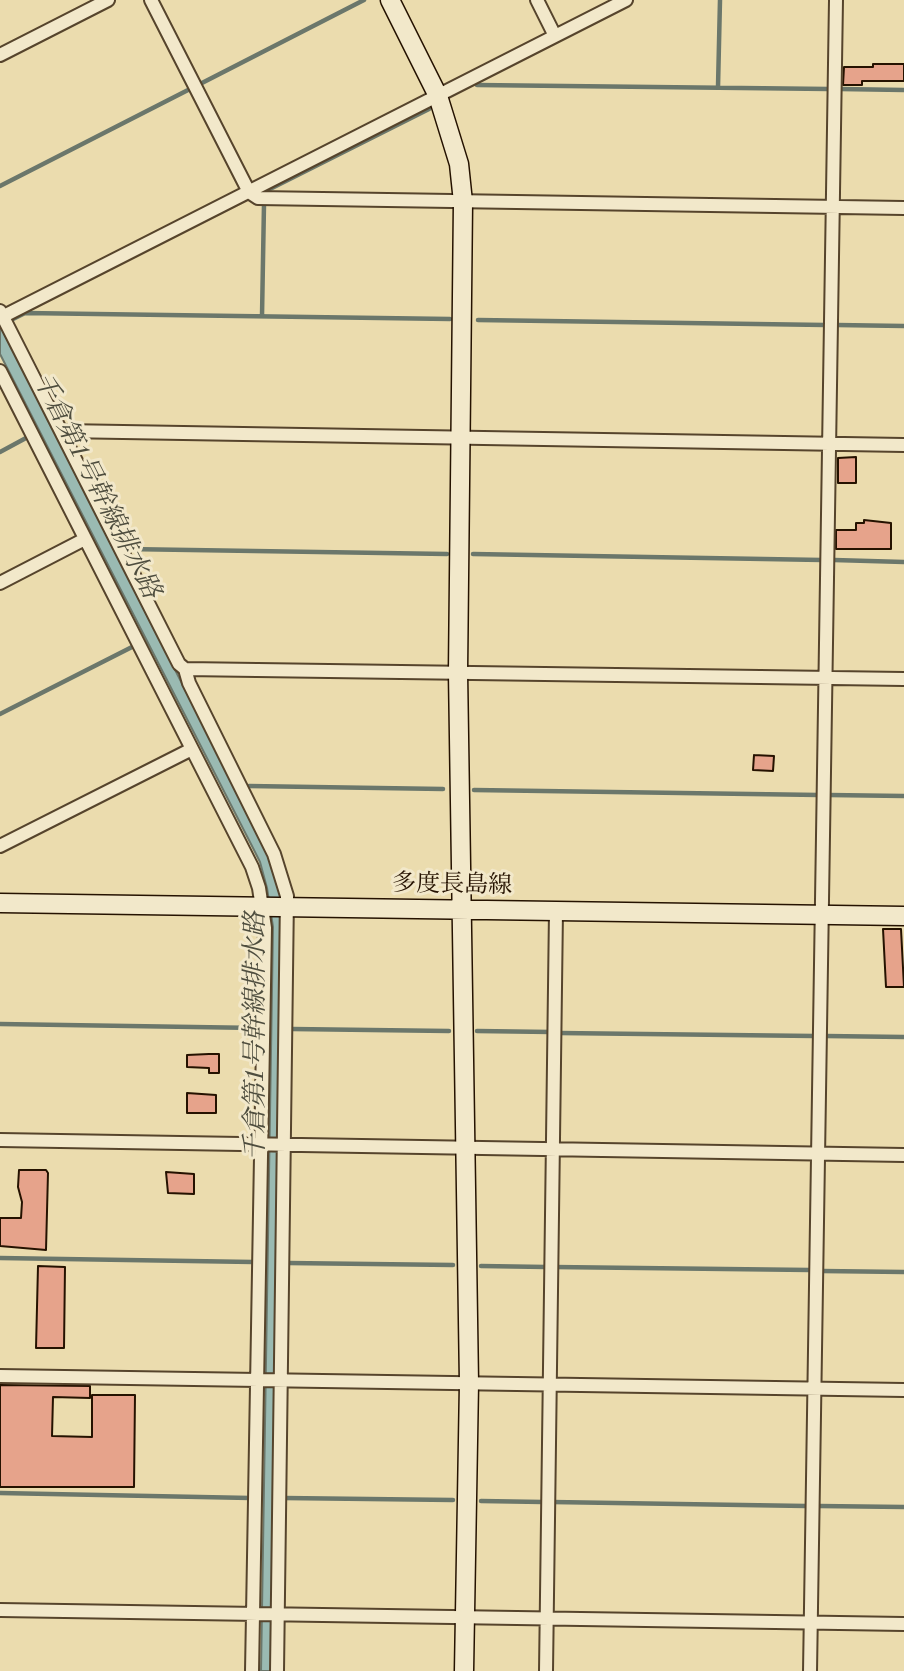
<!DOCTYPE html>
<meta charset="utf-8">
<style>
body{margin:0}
canvas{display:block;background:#ebdcae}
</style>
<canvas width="904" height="1671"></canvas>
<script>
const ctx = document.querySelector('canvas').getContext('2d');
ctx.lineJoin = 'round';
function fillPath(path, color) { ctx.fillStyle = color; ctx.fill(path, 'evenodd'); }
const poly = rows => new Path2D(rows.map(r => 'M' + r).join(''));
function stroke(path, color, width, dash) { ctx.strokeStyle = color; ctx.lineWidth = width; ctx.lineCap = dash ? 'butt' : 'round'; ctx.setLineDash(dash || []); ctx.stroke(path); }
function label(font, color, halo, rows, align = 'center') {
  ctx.font = font + ' "Old Standard TT","Noto Serif JP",serif'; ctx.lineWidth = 6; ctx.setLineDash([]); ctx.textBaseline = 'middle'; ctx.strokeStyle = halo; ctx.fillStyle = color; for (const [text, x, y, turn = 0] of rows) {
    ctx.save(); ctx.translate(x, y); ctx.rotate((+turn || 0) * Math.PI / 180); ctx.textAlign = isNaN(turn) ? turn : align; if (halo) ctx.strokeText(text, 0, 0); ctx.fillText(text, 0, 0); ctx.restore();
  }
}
const water = poly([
 [0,325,266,849,280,893,282,908,271,1671,261,1671,273,927,267,888,260,862,253,848,0,354,0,325]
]);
const stream = poly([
 [200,84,364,0],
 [477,85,829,89],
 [718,87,720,0],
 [840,89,904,90],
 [0,186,190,89],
 [264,192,429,109],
 [262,316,264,204],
 [11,320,25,313,450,319],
 [478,320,825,325],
 [837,325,904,326],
 [0,452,26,438],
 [126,549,447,554],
 [473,554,822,560],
 [834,560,904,562],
 [0,714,132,647],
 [249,786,443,789],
 [474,790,819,795],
 [829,795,904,796],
 [0,1024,258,1028],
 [292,1029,449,1031],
 [477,1031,551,1032],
 [559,1033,814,1036],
 [826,1036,904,1037],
 [0,1258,253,1262],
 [288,1263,453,1265],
 [481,1266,546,1267],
 [554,1267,810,1270],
 [822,1271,904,1272],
 [0,1493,250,1498],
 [284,1498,453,1500],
 [481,1501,543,1502],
 [552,1502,806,1506],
 [819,1506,904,1507]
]);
const building = poly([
 [873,64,904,64,904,81,862,81,862,85,843,85,844,67,873,67,873,64],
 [856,457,856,483,838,483,838,458,856,457],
 [864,520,891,523,891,549,836,549,836,530,856,530,856,523,864,523,864,520],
 [754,755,774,756,773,771,753,770,754,755],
 [883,929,901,929,904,987,886,987,883,929],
 [209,1054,219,1054,219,1073,209,1073,209,1068,187,1067,187,1055,209,1054],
 [187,1093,216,1095,216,1113,187,1113,187,1093],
 [19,1170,46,1170,48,1173,46,1250,0,1246,0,1218,21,1218,22,1202,18,1187,19,1170],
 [166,1172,194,1174,194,1194,168,1193,166,1172],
 [38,1266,65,1267,64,1348,36,1348,38,1266],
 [0,1385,90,1386,90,1398,53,1397,52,1436,92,1437,92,1395,135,1395,134,1487,0,1487,0,1385]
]);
const street = poly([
 [151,0,249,192,258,198,904,208],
 [537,0,555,36],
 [0,55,108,0],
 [0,311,179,664,185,669,189,683,274,854,287,896,277,1671],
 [0,318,626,0],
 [0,371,252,867,259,888,265,928,252,1671],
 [63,431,904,445],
 [0,583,85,539],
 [185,669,904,679],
 [0,846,192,749],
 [0,1140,904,1155],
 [0,1376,904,1390],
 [0,1610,904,1624],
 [546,1671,556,911],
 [810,1671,836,0]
]);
const secondary = poly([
 [390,0,438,96,459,164,463,202,458,672,469,1383,464,1671],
 [0,903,904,916]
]);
const streetNames = [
 ["多度長島線",452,885,1]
];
const waterNames = [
 ["千倉第1号幹線排水路",96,486,63],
 ["千倉第1号幹線排水路",256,1036,-90]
];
fillPath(water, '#9abab2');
stroke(water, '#6b776b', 2);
stroke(stream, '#6b776b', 4.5);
fillPath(building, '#e6a38b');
stroke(building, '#251200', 2);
stroke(street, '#56442c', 16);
stroke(secondary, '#251200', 21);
stroke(street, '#f2e8ca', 12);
stroke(secondary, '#f2e8ca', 18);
label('24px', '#251200', '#f2e8ca', streetNames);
label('italic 26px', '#4e4d3e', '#f2e8ca', waterNames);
</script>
